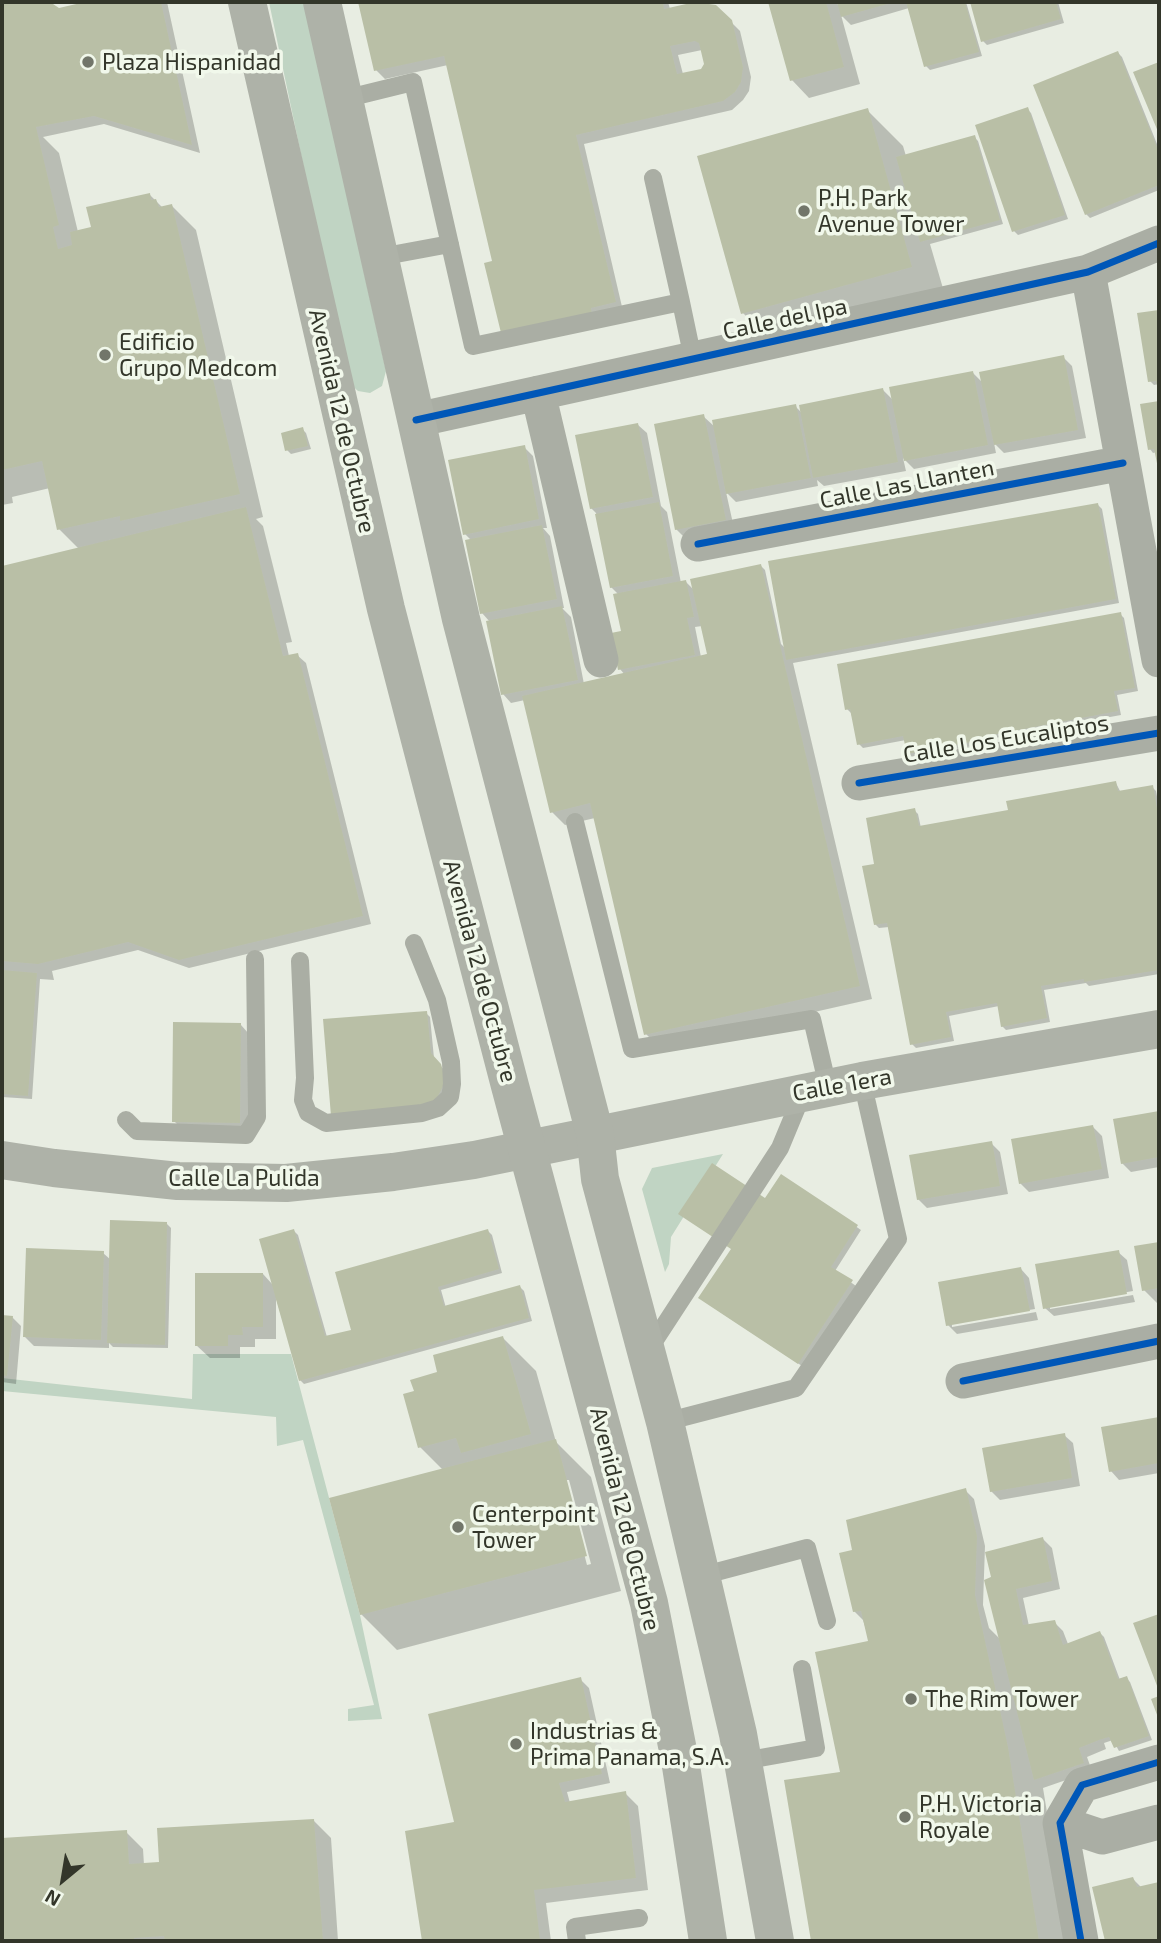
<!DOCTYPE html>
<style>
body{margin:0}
#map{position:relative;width:1161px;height:1943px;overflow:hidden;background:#e8ede2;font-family:"Exo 2",sans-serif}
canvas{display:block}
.frame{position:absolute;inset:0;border:4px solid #33362a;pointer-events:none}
.north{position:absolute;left:28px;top:1845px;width:70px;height:70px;-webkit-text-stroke:5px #f1f8eb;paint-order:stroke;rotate:210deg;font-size:19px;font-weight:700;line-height:28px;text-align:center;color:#33362a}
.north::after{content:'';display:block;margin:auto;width:24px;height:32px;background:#33362a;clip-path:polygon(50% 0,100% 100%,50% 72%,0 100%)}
</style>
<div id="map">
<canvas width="1161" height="1943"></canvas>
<div class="frame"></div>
<div class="north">N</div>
</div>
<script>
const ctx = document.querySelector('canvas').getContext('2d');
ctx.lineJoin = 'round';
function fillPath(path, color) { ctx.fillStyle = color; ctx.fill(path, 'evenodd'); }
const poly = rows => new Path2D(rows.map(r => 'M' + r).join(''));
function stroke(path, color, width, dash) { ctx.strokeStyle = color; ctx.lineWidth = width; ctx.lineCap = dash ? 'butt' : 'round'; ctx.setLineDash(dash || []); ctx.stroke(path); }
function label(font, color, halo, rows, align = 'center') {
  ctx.font = font + ' "Exo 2",sans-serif'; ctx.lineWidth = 7; ctx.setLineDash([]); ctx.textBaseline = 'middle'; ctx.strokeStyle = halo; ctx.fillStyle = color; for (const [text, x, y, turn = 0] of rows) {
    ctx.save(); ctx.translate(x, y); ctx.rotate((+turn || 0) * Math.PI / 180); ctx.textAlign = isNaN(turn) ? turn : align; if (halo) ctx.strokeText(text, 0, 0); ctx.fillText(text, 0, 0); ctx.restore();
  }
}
const green = poly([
 [269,2,304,2,386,371,382,386,370,393,358,391,349,383],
 [723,1154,671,1237,669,1264,665,1272,642,1189,652,1168],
 [193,1354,291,1354,360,1615,382,1719,348,1721,348,1709,374,1705,303,1440,277,1446,276,1417,2,1391,2,1378,192,1399]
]);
const shadow = poly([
 [2,2,49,2,58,10,93,2,167,2,200,153,104,124,43,137,59,153,78,232,93,229,150,195,163,208,172,206,196,230,263,517,256,519,263,526,292,642,286,643,289,656,297,655,306,663,371,924,189,968,138,950,52,971,54,980,40,979,32,1099,2,1097,2,568,79,549,59,529,50,488,12,497,13,503,2,505],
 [360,2,668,2,670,9,715,6,740,31,751,77,749,91,743,100,732,110,584,144,623,311,598,317,494,263,448,65,385,79,376,70],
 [702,50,706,65,702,70,683,74,678,55],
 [770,2,835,2,840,6,838,2,966,2,982,56,930,70,926,66,909,8,851,25,841,15,860,84,809,98,792,80],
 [972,2,1058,2,1064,23,987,45,983,41],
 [1118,53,1122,57,1159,149,1159,190,1090,218,1086,214],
 [1027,109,1031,113,1068,219,1018,235,1014,231],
 [867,110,903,146,906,156,974,137,978,141,1003,224,930,244,947,302,778,348,743,313],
 [1159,312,1159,388,1159,384,1154,385,1150,381,1139,315],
 [1063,357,1072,366,1086,438,1004,453,994,443,996,453,914,469,903,458,906,471,824,486,817,480,818,486,736,502,726,492,734,528,685,538,676,529,703,416,715,427,795,406,802,413,883,390,894,401,973,373,983,383],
 [1159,403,1159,465,1157,452,1153,453,1150,449,1142,406],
 [638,425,647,433,661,506,667,512,681,583,686,582,695,591,761,566,765,570,781,644,786,649,1098,505,1102,509,1119,603,793,663,872,999,659,1047,646,1034,595,818,565,825,552,812,525,700,511,703,503,694,490,622,482,613,472,541,465,534,524,447,533,456,547,528,543,528,550,536,564,608,562,608,571,617,584,684,625,675,620,669,623,633,619,595,611,587,596,513,591,508],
 [702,626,709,653,701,657,695,627],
 [302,429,306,433,311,449,291,454,287,450],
 [1120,614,1124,618,1138,691,1117,695,1121,715,995,738,995,742,912,757,908,753,906,740,863,748,859,744,851,713,847,709],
 [1116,783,1121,793,1152,787,1156,791,1159,807,1159,974,1089,986,1086,983,1044,990,1050,1022,1006,1030,1002,1026,999,1006,949,1016,954,1041,916,1048,912,1044,889,927,879,928,875,924,877,866,914,810,918,814,921,828,1010,812],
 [426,1013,430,1017,434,1058,444,1070,442,1100,337,1119],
 [241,1025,249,1034,248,1131,183,1130,174,1121],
 [1159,1113,1159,1167,1131,1172,1122,1163,1115,1121],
 [1093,1127,1102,1136,1109,1178,1029,1192,1020,1183],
 [991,1143,1000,1152,1008,1194,927,1208,918,1199],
 [782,1176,861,1230,835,1271,856,1286,802,1366,705,1302],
 [167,1224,171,1228,168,1348,113,1347,109,1343,109,1348,34,1346,25,1337,103,1253,111,1260],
 [294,1231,298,1235,327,1337,353,1331,488,1231,492,1235,502,1273,441,1290,446,1308,520,1287,524,1291,532,1321,304,1384,300,1380,276,1298,276,1339,255,1339,255,1347,240,1347,240,1358,210,1358,196,1345,263,1274,273,1285],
 [1159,1244,1159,1303,1157,1303,1144,1290,1136,1247],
 [1118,1252,1127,1260,1133,1291,1050,1306,1050,1309,1133,1295,1135,1302,1054,1316,1045,1308],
 [1021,1269,1029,1278,1035,1309,952,1323,952,1327,1036,1312,1038,1320,957,1334,948,1325],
 [2,1316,12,1317,21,1326,16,1384,2,1382],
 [503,1338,536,1371,556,1442,591,1477,621,1591,397,1650,361,1614,443,1470,420,1447,416,1393,439,1374],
 [565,1480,569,1480,591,1564,587,1565],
 [1159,1419,1159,1473,1119,1480,1111,1471,1103,1429],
 [1064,1435,1073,1443,1080,1486,1000,1500,991,1491],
 [965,1490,974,1499,985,1546,983,1605,989,1628,1001,1640,986,1581,1043,1539,1052,1548,1060,1589,1023,1598,1029,1626,1054,1622,1063,1631,1068,1644,1100,1633,1104,1637,1120,1680,1126,1678,1130,1682,1152,1740,1119,1751,1113,1740,1104,1743,1106,1749,1087,1757,1092,1771,1043,1788,1068,1941,812,1941,787,1782,842,1773,870,1642,863,1620,854,1611,854,1551],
 [580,1679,589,1688,610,1783,567,1792,570,1803,625,1793,638,1806,648,1890,546,1903,551,1941,423,1941,407,1832,458,1823],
 [314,1821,331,1838,338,1941,2,1941,2,1840,126,1832,143,1849,144,1865,161,1864],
 [1133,1879,1142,1888,1159,1884,1159,1941,1107,1941,1094,1888]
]);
const building = poly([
 [2,2,50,2,59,8,85,2,161,2,192,145,94,116,36,127,59,225,53,227,58,249,72,245,70,232,91,227,86,207,150,193,151,200,156,199,159,207,172,204,240,494,120,521,120,516,57,530,42,461,2,470],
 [358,2,663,2,664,9,695,2,716,5,732,20,743,67,741,82,735,92,723,101,576,135,616,302,591,308,592,316,502,337,484,263,492,261,444,56,374,71],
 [695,41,699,43,704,64,701,69,677,74,670,46],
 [768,2,826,2,844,67,790,81],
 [837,2,891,2,891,3,841,17],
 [906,2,965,2,979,52,924,67],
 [970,2,1056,2,1061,19,981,42],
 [1118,51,1159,152,1159,185,1085,215,1033,85],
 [1159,62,1159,134,1133,72],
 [1028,107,1065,215,1012,232,975,125],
 [868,108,912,267,741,314,697,156],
 [975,135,1000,220,920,242,896,157],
 [1159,310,1159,390,1158,390,1156,381,1148,382,1137,313],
 [1064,355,1078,430,994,445,979,372],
 [973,371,988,445,904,461,889,387],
 [883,388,898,462,813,478,799,405],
 [1159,401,1159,468,1158,468,1154,449,1148,450,1140,404],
 [796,404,811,478,726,494,712,420],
 [704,414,726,520,675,530,654,424],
 [638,423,653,497,590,509,575,435],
 [303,427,308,446,285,451,281,433],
 [525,445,539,519,463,535,448,460],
 [659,502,673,576,610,588,595,514],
 [1098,503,1116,599,786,660,768,561],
 [246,507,283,656,298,653,363,916,179,960,128,942,38,964,2,961,2,566],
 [542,525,557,599,480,614,465,540],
 [761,564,860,986,644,1035,590,803,550,813,522,696,707,654,690,579],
 [686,580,694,617,687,618,695,655,618,670,611,633,621,631,613,594],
 [562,606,578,680,501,695,486,621],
 [1121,612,1135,688,1114,691,1118,711,992,735,993,738,907,754,903,736,857,745,850,709,845,710,837,664],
 [1116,781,1118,791,1153,785,1159,820,1159,970,1084,982,1084,979,1041,986,1047,1018,1001,1027,997,1003,946,1012,951,1037,910,1045,887,923,874,925,862,866,874,864,866,818,915,808,919,826,1008,810,1006,801],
 [2,970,37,973,28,1096,2,1094],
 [427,1011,431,1053,441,1064,444,1075,443,1086,438,1096,431,1104,331,1116,323,1019],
 [173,1022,241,1023,240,1123,172,1122],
 [1159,1111,1159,1157,1121,1164,1113,1119],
 [1093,1125,1102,1169,1019,1184,1011,1139],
 [992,1141,1000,1186,917,1200,909,1155],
 [712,1163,765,1198,781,1174,858,1225,831,1267,853,1280,798,1364,698,1298,731,1249,678,1214],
 [110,1220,167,1222,165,1345,107,1343],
 [294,1229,325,1336,351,1330,335,1272,488,1229,499,1269,438,1287,444,1306,520,1285,529,1318,299,1381,259,1239],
 [1159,1242,1159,1288,1142,1291,1134,1246],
 [26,1248,104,1251,101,1340,23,1337],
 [1119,1250,1127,1294,1043,1309,1035,1264],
 [1021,1267,1030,1311,946,1326,938,1282],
 [195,1273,263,1273,263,1327,242,1327,243,1335,228,1335,228,1346,195,1346],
 [2,1315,13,1316,7,1376,2,1375],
 [503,1336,531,1434,461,1453,456,1438,418,1448,403,1394,414,1391,410,1380,437,1372,433,1355],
 [1159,1417,1159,1463,1109,1472,1101,1427],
 [1065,1433,1072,1478,990,1492,982,1448],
 [556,1439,587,1556,360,1615,329,1498],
 [966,1488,977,1536,975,1595,1008,1747,1039,1941,811,1941,784,1780,840,1772,815,1652,868,1641,861,1611,853,1612,839,1553,852,1550,846,1520],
 [1043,1537,1052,1581,1016,1589,1023,1625,1055,1620,1063,1645,1100,1631,1118,1679,1127,1676,1149,1736,1114,1748,1109,1737,1099,1740,1079,1748,1084,1763,1034,1780,984,1580,991,1577,985,1552],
 [1159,1614,1159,1691,1133,1623],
 [581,1677,602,1774,559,1783,565,1802,626,1791,636,1878,534,1890,540,1941,422,1941,405,1831,454,1822,428,1714],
 [1159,1696,1159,1720,1151,1699],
 [314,1819,323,1941,165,1941,164,1936,134,1938,134,1941,2,1941,2,1838,127,1830,129,1864,159,1862,157,1828],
 [1133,1877,1137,1887,1159,1882,1159,1941,1105,1941,1092,1887]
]);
const lane = poly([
 [344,99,413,82,473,346,681,302,693,359],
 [653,178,681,302],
 [380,257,450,244],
 [575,822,632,1049,812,1019,828,1087],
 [300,961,305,1078,303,1100,308,1113,326,1123,422,1113,438,1108,450,1097,452,1084,451,1062,437,1000,414,943],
 [126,1120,137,1131,246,1135,257,1117,255,959],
 [649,1349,780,1148,802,1095],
 [665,1422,796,1388,898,1239,862,1081],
 [701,1576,807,1548,827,1621],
 [743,1761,816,1748,802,1669],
 [577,1941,575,1927,639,1918]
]);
const street = poly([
 [1088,272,1159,660],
 [538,393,601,660],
 [416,420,1088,272,1159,243],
 [698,544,1123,463],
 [859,783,1159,733],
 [963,1381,1159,1341],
 [1060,1823,1102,1837,1159,1822],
 [1081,1941,1060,1823,1082,1785,1159,1762]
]);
const secondary = poly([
 [2,1160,54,1168,178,1181,286,1183,393,1172,474,1160,862,1081,1159,1029]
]);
const primary = poly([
 [247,2,386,609,510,1086,649,1603,681,1766,708,1941],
 [322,2,461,619,595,1134,600,1179,665,1422,738,1734,775,1941]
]);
const cycleway = poly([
 [416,420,1088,272,1159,243],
 [698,544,1123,463],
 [859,783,1159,733],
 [963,1381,1159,1341],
 [1081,1941,1060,1823,1082,1785,1159,1762]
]);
const markers = [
 [88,62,7,"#72766a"],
 [804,211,7,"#72766a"],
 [105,355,7,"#72766a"],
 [458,1527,7,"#72766a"],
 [911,1699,7,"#72766a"],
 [516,1744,7,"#72766a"],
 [905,1817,7,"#72766a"]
];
const poiNames = [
 ["Plaza Hispanidad",102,62],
 ["P.H. Park",818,198],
 ["Avenue Tower",818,224],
 ["Edificio",119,342],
 ["Grupo Medcom",119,368],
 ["Centerpoint",472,1514],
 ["Tower",472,1540],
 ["The Rim Tower",925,1699],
 ["Industrias &",530,1731],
 ["Prima Panama, S.A.",530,1757],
 ["P.H. Victoria",919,1804],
 ["Royale",919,1830]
];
const streetNames = [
 ["Calle del Ipa",785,319,-12],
 ["Avenida 12 de Octubre",342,421,77],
 ["Calle Las Llanten",907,484,-11],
 ["Calle Los Eucaliptos",1006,739,-9],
 ["Avenida 12 de Octubre",480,971,75],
 ["Calle 1era",842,1085,-10],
 ["Calle La Pulida",244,1178],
 ["Avenida 12 de Octubre",625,1519,76]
];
fillPath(green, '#c0d4c3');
fillPath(shadow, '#0003');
fillPath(building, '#b9bfa6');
stroke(lane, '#aaaea4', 18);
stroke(street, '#aaaea4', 35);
stroke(secondary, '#aeb2a8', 38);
stroke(primary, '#aeb2a8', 38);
stroke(cycleway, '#0057b8', 7);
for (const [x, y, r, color] of markers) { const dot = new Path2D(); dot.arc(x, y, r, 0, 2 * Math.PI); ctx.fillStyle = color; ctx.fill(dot); stroke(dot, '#f1f8eb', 2.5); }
label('23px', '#33362a', '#f1f8eb', poiNames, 'left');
label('23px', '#33362a', '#f1f8eb', streetNames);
</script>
